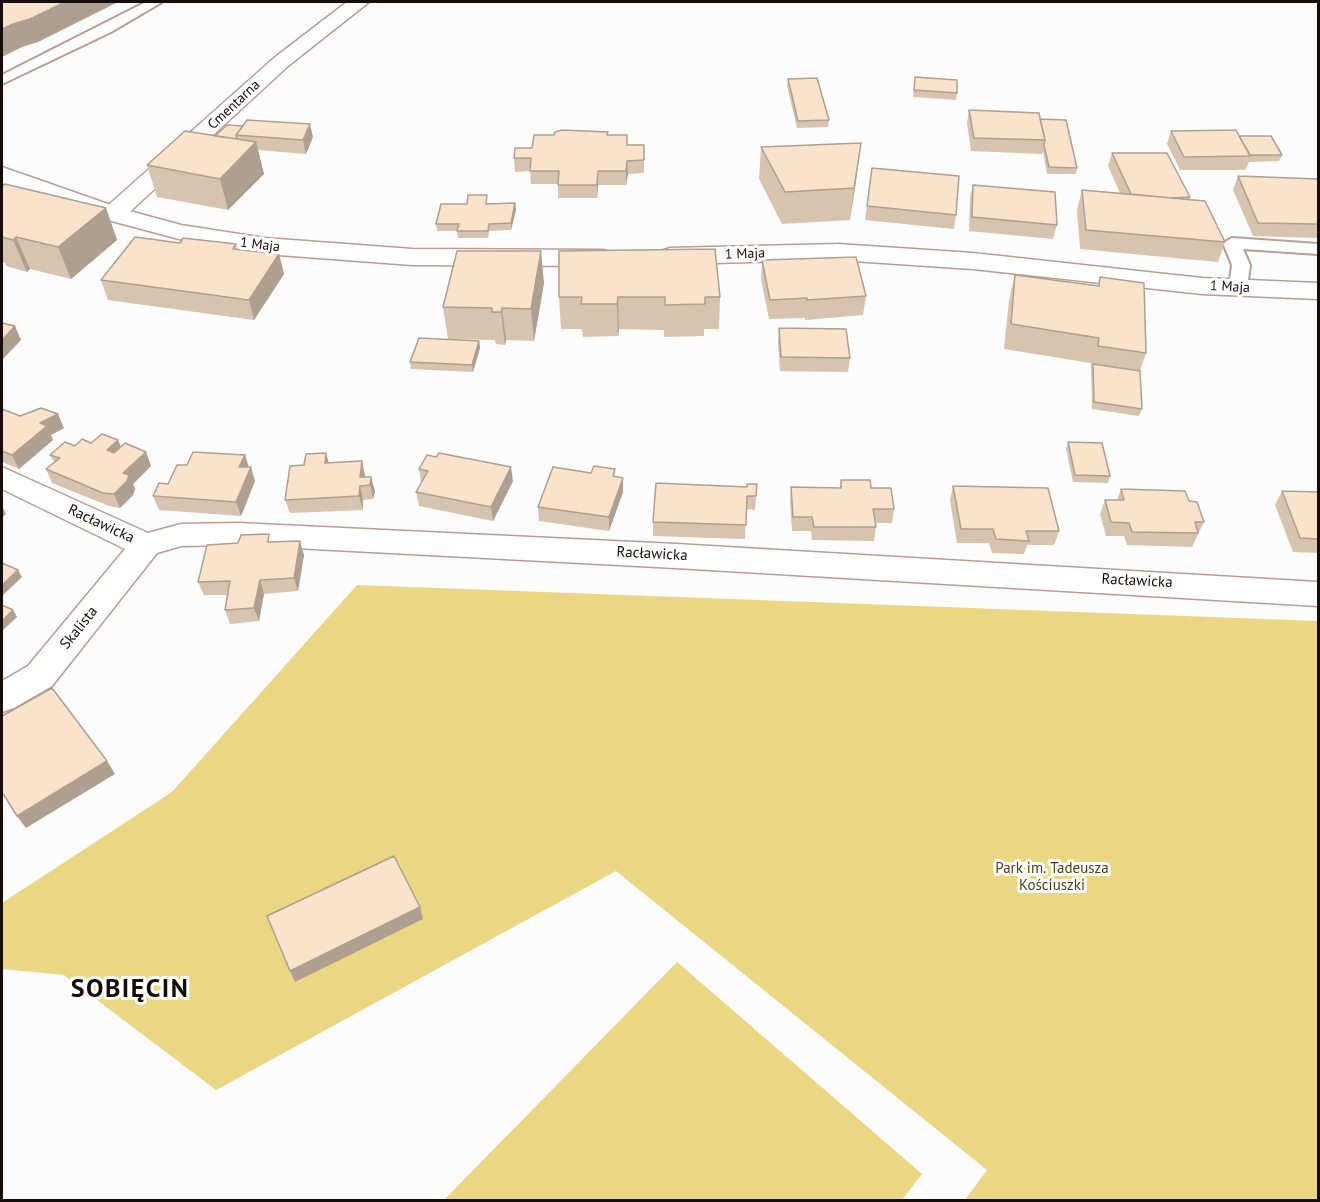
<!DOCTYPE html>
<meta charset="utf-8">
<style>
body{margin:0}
#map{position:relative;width:1320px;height:1202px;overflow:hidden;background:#fcfcfc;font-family:"PT Sans",sans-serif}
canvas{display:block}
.frame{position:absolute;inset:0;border:3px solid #160c09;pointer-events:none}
</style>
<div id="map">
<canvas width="1320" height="1202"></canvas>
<div class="frame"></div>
</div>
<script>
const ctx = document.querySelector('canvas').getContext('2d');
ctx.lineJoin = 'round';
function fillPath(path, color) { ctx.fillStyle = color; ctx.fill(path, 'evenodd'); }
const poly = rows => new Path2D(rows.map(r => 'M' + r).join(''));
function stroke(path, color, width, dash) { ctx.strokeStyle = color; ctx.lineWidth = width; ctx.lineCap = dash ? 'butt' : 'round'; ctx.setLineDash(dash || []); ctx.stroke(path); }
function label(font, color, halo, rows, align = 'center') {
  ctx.font = font + ' "PT Sans",sans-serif'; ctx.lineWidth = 6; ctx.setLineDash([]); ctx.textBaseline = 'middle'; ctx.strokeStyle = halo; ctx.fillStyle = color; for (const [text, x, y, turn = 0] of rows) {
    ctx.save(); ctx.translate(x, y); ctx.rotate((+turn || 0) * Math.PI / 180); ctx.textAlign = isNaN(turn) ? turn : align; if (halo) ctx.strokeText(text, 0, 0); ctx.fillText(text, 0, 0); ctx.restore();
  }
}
const green = poly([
 [357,585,1318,621,1318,1200,965,1200,987,1170,616,871,216,1090,64,975,2,969,2,903,172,792],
 [677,962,922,1174,902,1200,444,1200]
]);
const lane = poly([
 [146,2,162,2,111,32,2,84,2,75,146,2],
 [1232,238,1318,244,1318,254,1243,249,1250,265,1247,288,1238,293,1229,288,1232,265,1223,243,1232,238]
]);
const street = poly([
 [347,2,369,2,288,66,122,219,113,221,104,219,101,214,104,209,274,58,347,2],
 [2,467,148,533,181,524,238,523,676,544,1318,582,1318,606,676,568,238,545,181,546,157,553,52,686,14,708,2,712,2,681,28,666,125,549,2,489,2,467]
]);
const secondary = poly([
 [2,167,122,209,181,225,265,238,412,249,603,250,612,253,616,258,612,263,603,266,412,265,265,254,179,239,104,219,2,183,2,167],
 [838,244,973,253,1202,278,1318,283,1318,299,1202,294,973,269,838,260,670,264,661,261,657,256,661,251,670,248,838,244]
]);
const wall = poly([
 [915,77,957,93,956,100,913,97],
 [788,79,829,120,828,127,797,128,787,86],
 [969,110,1040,119,1077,168,1076,174,1047,174,1043,152,1042,154,971,151,967,123],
 [227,125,313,137,306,154,258,150,264,174,228,210,157,197,147,165,215,136],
 [1171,131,1239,136,1282,155,1279,161,1249,162,1245,170,1180,170,1167,144],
 [608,135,627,145,644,145,644,173,628,174,626,185,598,185,597,198,558,198,558,184,531,184,530,171,515,172,514,158,532,148],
 [761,147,857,174,850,220,782,224,759,179],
 [1112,153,1190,197,1190,199,1225,242,1218,262,1080,249,1077,210,1082,190,1120,193,1108,166],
 [872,168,956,215,954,229,865,220],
 [1238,176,1318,179,1318,238,1253,236,1233,190],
 [973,185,1057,225,1053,239,969,231,970,198],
 [2,186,106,208,117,240,71,279,30,269,27,272,6,266,5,263,2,262],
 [487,202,487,204,515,203,516,210,511,230,489,231,488,238,458,238,457,231,437,231,436,224,467,204],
 [180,243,236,244,237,249,279,254,284,274,254,320,108,300,101,280],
 [762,260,866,296,863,315,805,320,805,318,769,319,761,279],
 [1015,275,1097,286,1100,277,1146,353,1140,371,1142,409,1139,416,1092,409,1091,363,1004,349,1009,300],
 [544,283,534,341,506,340,505,345,496,344,495,340,448,339,443,307],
 [559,297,720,297,719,329,704,329,704,336,664,337,664,330,619,329,618,336,583,337,582,329,561,329],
 [779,328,850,358,848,372,780,371,778,342],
 [479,341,480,348,473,372,411,369,410,362],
 [2,409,20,416,64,428,51,435,53,440,19,469,2,462],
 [118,440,121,447,146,452,151,466,133,484,135,489,133,495,120,508,109,506,52,483,46,469,54,462,50,455,75,446],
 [1068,442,1110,476,1108,483,1073,482,1066,449],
 [245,455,249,467,255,481,241,516,159,510,153,496,168,484,187,465],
 [436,457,513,481,493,521,419,506,416,492,421,483,419,469],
 [362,461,365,477,375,491,373,499,363,500,363,510,290,513,285,500,328,463],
 [615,476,623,492,609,531,539,521,538,507],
 [841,480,871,488,894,509,892,523,875,523,876,527,874,541,812,540,811,531,792,531,790,501,791,487,840,488],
 [757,484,755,510,746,509,745,539,653,536,653,522],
 [953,486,1059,531,1054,545,1027,545,1024,554,992,553,989,543,957,543,950,500],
 [1121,489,1189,501,1204,522,1192,547,1127,545,1124,536,1106,536,1100,514,1105,500,1117,500],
 [1282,491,1318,492,1318,553,1293,552,1275,505],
 [272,542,304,555,298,591,264,594,259,621,230,624,225,610,228,595,204,595,198,582]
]);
const shadedWall = poly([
 [65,2,118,2,38,42,22,47,2,57,2,29],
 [310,124,313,137,306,154,303,140],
 [256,142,264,174,228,210,220,179],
 [861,143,857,174,850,220,854,188],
 [627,161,628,174,626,185,626,171],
 [598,171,598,185,597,198,597,185],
 [515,203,516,210,511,230,511,223],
 [106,208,117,240,71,279,58,247],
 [16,237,30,269,27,272,13,240],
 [541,251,544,283,534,341,531,309],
 [279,254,284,274,254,320,249,300],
 [618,297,619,329,618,336,617,304],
 [502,308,506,340,505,345,501,312],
 [15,326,21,340,2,360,2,340],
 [479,341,480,348,473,372,472,365],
 [58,414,64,428,51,435,53,440,19,469,12,455,40,423],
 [118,440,124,454,113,464,107,450],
 [146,452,151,466,133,484,135,489,133,495,120,508,114,494,123,473],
 [326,453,330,467,325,463],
 [245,455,249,469,239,467],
 [362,461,365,475,364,485,360,477],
 [251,467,255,481,241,516,236,502],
 [511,467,513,481,493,521,491,507],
 [371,477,375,491,373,499,370,485],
 [623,478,623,492,609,531,609,517],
 [360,486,363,500,363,510,359,496],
 [2,506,6,514,2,518],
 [300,541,304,555,298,591,294,578],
 [18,570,22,577,2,596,2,585],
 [260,580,264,594,259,621,254,608],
 [13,610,17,617,2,631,2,621],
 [107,761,115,774,26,828,17,816],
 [420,907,423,919,295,982,290,971]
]);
const building = poly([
 [2,2,65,2,30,19,13,24,2,29,2,2],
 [915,77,957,80,957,93,914,90,915,77],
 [817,78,829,120,798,121,788,79,817,78],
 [969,110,1039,113,1045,140,974,138,969,110],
 [1040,119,1066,120,1077,168,1049,167,1044,145,1045,140,1040,119],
 [247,120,310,124,303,140,236,135,247,120],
 [227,125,243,126,236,135,237,139,215,136,227,125],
 [562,130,608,132,607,135,627,135,627,145,644,145,644,160,627,161,626,171,598,171,597,185,558,185,559,171,530,171,531,158,514,158,515,148,532,148,534,135,554,135,555,132,562,130],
 [1236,130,1250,156,1184,157,1171,131,1236,130],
 [185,131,256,142,220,179,147,165,185,131],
 [1239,136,1271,136,1282,155,1250,155,1239,136],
 [861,143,854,188,785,192,761,147,861,143],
 [1112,153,1167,153,1190,197,1171,198,1131,194,1112,153],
 [872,168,959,176,956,215,867,206,872,168],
 [1238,176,1318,179,1318,224,1258,223,1238,176],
 [5,184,106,208,58,247,16,237,13,240,2,237,2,186,5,184],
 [973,185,1055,192,1057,225,972,217,973,185],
 [1082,190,1205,201,1225,242,1086,230,1082,190],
 [468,195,487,195,486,204,515,203,511,223,489,224,488,231,457,231,459,224,436,224,441,204,467,204,468,195],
 [135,237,180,243,183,238,236,244,233,249,279,254,249,300,101,280,135,237],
 [715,249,720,297,705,297,705,304,665,305,665,297,618,297,617,304,581,304,582,297,559,297,559,251,715,249],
 [457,251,541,251,531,309,502,308,501,312,492,312,492,308,443,307,457,251],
 [856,257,866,296,807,300,807,298,770,300,762,260,856,257],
 [1015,275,1099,286,1100,277,1144,283,1146,353,1098,346,1099,338,1011,324,1015,275],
 [2,323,15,326,2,340,2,323],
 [779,328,846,329,850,358,781,357,779,328],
 [419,338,479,341,472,365,410,362,419,338],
 [1093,364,1140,371,1142,409,1094,402,1093,364],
 [41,408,58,414,40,423,47,426,12,455,2,451,2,409,20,416,41,408],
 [102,434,118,440,107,450,114,453,125,443,146,452,123,473,129,475,127,481,114,494,103,493,46,469,60,458,50,455,65,442,75,446,82,439,91,443,102,434],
 [1068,442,1102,443,1110,476,1075,475,1068,442],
 [193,452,245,455,239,467,251,467,236,502,153,496,159,483,168,484,177,465,187,465,193,452],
 [326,453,325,463,362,461,360,477,371,477,370,485,360,486,359,496,285,500,290,466,304,465,306,454,326,453],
 [439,453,511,467,491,507,416,492,428,471,419,469,427,455,436,457,439,453],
 [594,466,615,469,613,476,623,478,609,517,538,507,553,467,591,473,594,466],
 [841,480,870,480,871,488,891,488,894,509,873,509,876,527,814,527,812,517,793,517,791,487,841,488,841,480],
 [656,483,747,487,747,484,757,484,756,496,747,496,746,525,653,522,656,483],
 [953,486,1048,488,1059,531,1026,531,1029,541,996,539,993,529,961,529,953,486],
 [1121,489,1185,491,1189,501,1197,502,1204,522,1195,522,1198,533,1132,532,1129,523,1111,522,1105,500,1124,500,1121,489],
 [1282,491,1318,492,1318,539,1300,538,1282,491],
 [269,534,268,542,300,541,294,578,260,580,254,608,225,610,230,581,198,582,207,545,238,543,241,535,269,534],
 [2,563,18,570,2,585,2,563],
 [2,605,13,610,2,621,2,605],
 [52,688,107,761,17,816,2,792,2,716,52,688],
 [394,856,420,907,290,971,267,916,394,856]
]);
const farStreetnames = [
 ["Cmentarna",234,105,-43],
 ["1 Maja",260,245,7],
 ["1 Maja",745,254,-2],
 ["1 Maja",1230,287,3]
];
const streetNames = [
 ["Racławicka",101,524,25],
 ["Racławicka",652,554,3],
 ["Racławicka",1137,581,3],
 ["Skalista",79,628,-51]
];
const parkNames = [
 ["Park im. Tadeusza",1052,869],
 ["Kościuszki",1052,886]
];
const nearDistrictnames = [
 ["SOBIĘCIN",130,990]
];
fillPath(green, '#ead683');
stroke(lane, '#ba9c94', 4);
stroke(street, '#ba9c94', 3);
stroke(secondary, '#ba9c94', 3);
fillPath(lane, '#fff');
fillPath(street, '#fff');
fillPath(secondary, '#fff');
fillPath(wall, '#d6c3b0');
fillPath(shadedWall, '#ae9f90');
fillPath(building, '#f9e3cd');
stroke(building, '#ae9f90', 1.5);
label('14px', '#160c09', '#fff', farStreetnames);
label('15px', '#160c09', '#fff', streetNames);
label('15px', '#483e12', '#fff', parkNames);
ctx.letterSpacing = '1.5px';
label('bold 26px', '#160c09', '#fff', nearDistrictnames);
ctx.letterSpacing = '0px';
</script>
